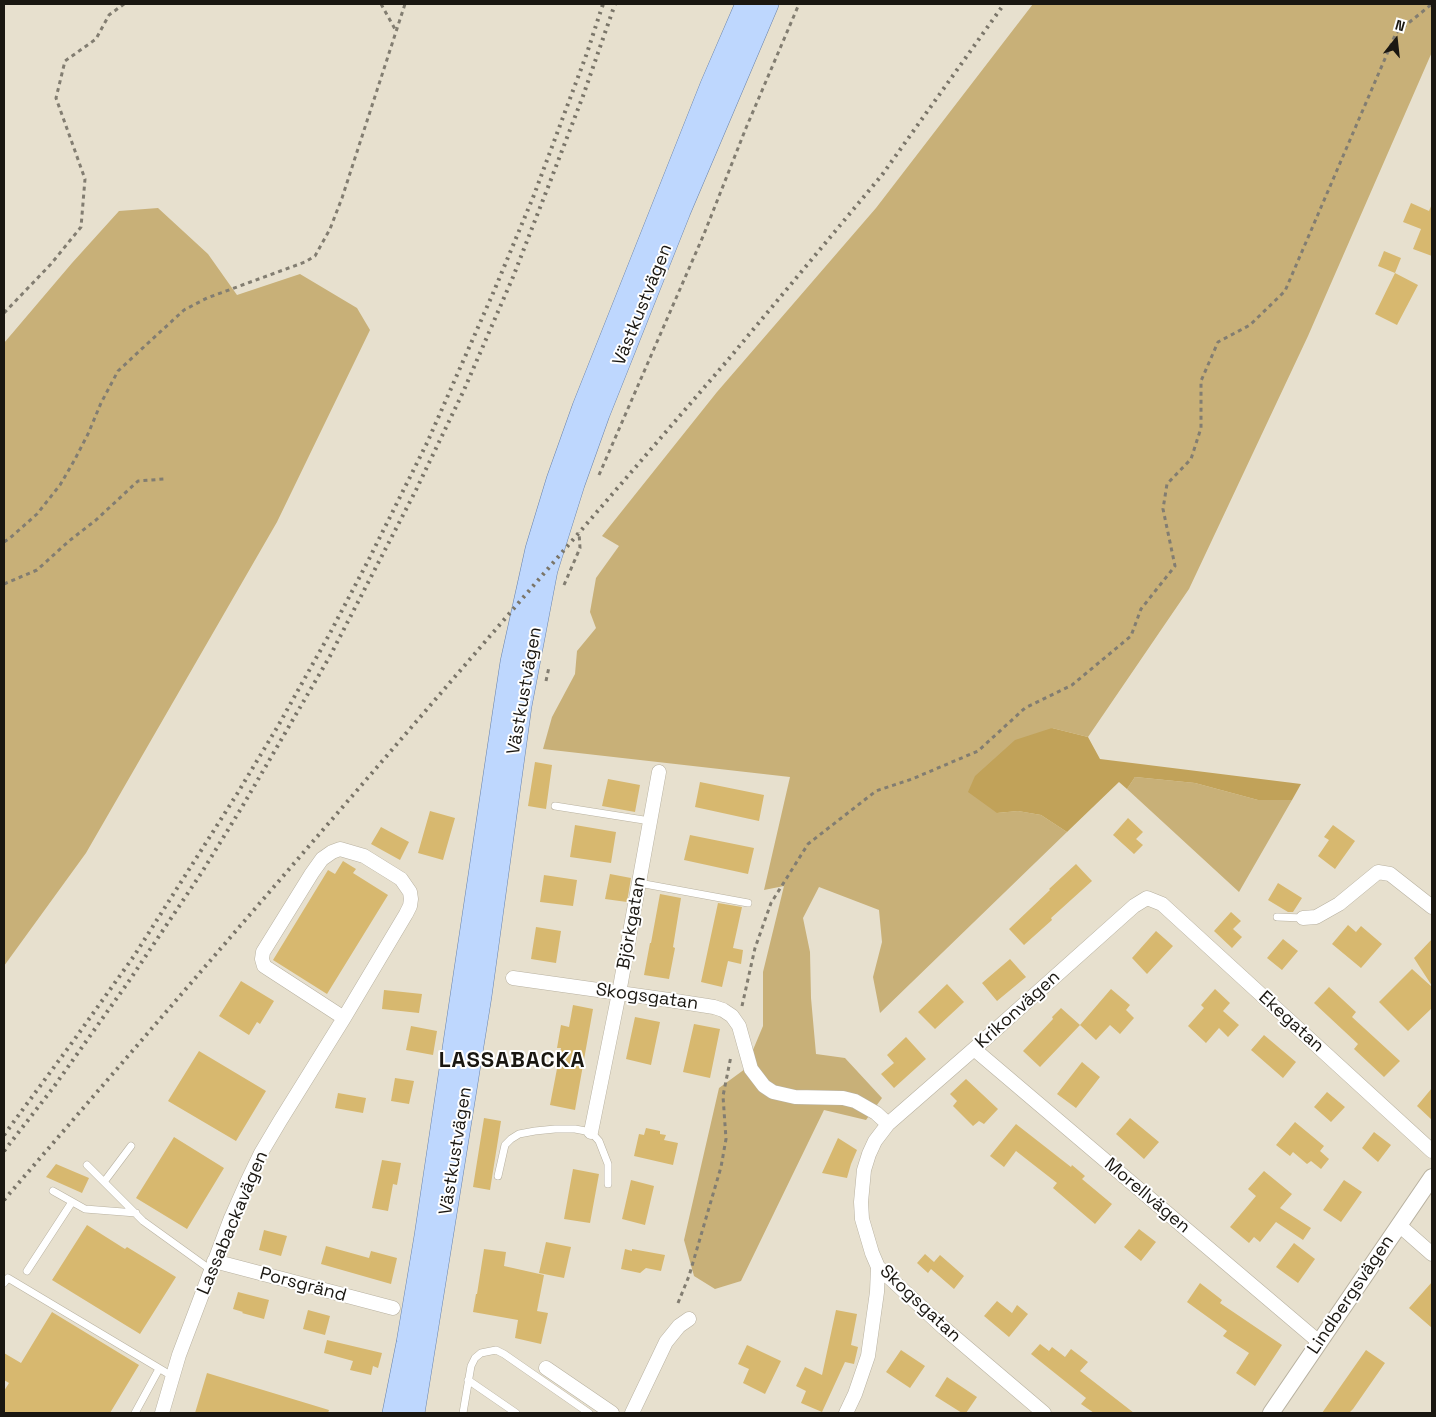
<!DOCTYPE html>
<meta charset="utf-8">
<style>
body{margin:0}
#map{position:relative;width:1436px;height:1417px;overflow:hidden;background:#e7e0ce;font-family:"Space Grotesk",sans-serif}
canvas{display:block}
.frame{position:absolute;inset:0;border:5px solid #1a1711;pointer-events:none}
.north{position:absolute;left:1371px;top:15px;width:50px;height:50px;-webkit-text-stroke:4px #fff;paint-order:stroke;rotate:16deg;font-size:14px;font-weight:700;line-height:20px;text-align:center;color:#1a1711}
.north::after{content:'';display:block;margin:auto;width:18px;height:22px;background:#1a1711;clip-path:polygon(50% 0,100% 100%,50% 72%,0 100%)}
</style>
<div id="map">
<canvas width="1436" height="1417"></canvas>
<div class="frame"></div>
<div class="north">N</div>
</div>
<script>
const ctx = document.querySelector('canvas').getContext('2d');
ctx.lineJoin = 'round';
function fillPath(path, color) { ctx.fillStyle = color; ctx.fill(path, 'evenodd'); }
const poly = rows => new Path2D(rows.map(r => 'M' + r).join(''));
function stroke(path, color, width, dash) { ctx.strokeStyle = color; ctx.lineWidth = width; ctx.lineCap = dash ? 'butt' : 'round'; ctx.setLineDash(dash || []); ctx.stroke(path); }
function label(font, color, halo, rows, align = 'center') {
  ctx.font = font + ' "Space Grotesk",sans-serif'; ctx.lineWidth = 4; ctx.setLineDash([]); ctx.textBaseline = 'middle'; ctx.strokeStyle = halo; ctx.fillStyle = color; for (const [text, x, y, turn = 0] of rows) {
    ctx.save(); ctx.translate(x, y); ctx.rotate((+turn || 0) * Math.PI / 180); ctx.textAlign = isNaN(turn) ? turn : align; if (halo) ctx.strokeText(text, 0, 0); ctx.fillText(text, 0, 0); ctx.restore();
  }
}
const green = poly([
 [1033,4,1432,4,1432,52,1308,336,1189,589,1088,737,1052,728,997,813,1018,811,1041,815,1067,832,880,1013,873,977,882,942,879,910,819,887,803,918,810,952,811,998,816,1054,845,1058,882,1098,866,1120,824,1110,741,1281,715,1289,694,1276,684,1240,719,1088,745,1069,763,1026,763,972,784,886,764,890,790,777,543,749,552,717,575,674,577,651,596,628,590,612,596,578,619,546,602,536,717,392,876,208],
 [158,208,208,254,237,295,300,274,357,308,370,330,277,522,86,853,4,966,4,343,72,263,119,211],
 [1135,777,1195,783,1258,800,1292,800,1239,892,1127,789]
]);
const forest = poly([
 [1052,728,1088,737,1100,759,1301,784,1292,800,1258,800,1195,783,1135,777,1127,789,1119,782,1067,832,1041,815,1018,811,997,813,968,792,975,776,1015,740]
]);
const building = poly([
 [1411,203,1429,211,1432,204,1432,256,1413,249,1421,229,1403,222],
 [1384,251,1401,258,1395,273,1378,266],
 [1395,273,1418,285,1397,325,1375,314],
 [535,762,552,765,546,809,528,806],
 [608,779,640,785,635,812,602,806],
 [700,782,764,795,759,821,695,807],
 [430,811,455,818,443,860,418,853],
 [1128,818,1143,832,1136,839,1143,845,1134,854,1113,835],
 [575,825,616,832,611,863,570,857],
 [1333,825,1355,841,1335,869,1318,856,1329,840,1324,837],
 [381,827,409,842,400,860,371,844],
 [690,835,754,848,748,874,684,860],
 [343,861,356,869,353,873,388,895,327,994,273,960,328,870,335,874],
 [1076,864,1092,881,1051,918,1052,920,1024,945,1009,929,1050,890,1049,889],
 [610,874,631,878,627,902,605,899],
 [544,875,577,880,573,906,540,902],
 [1278,883,1302,898,1293,912,1288,912,1268,900],
 [660,894,681,898,673,947,675,948,669,979,644,975,650,943,651,943],
 [718,903,742,907,733,948,743,950,741,964,728,961,722,987,701,982],
 [1231,912,1241,921,1233,929,1242,937,1232,948,1214,931],
 [1348,925,1356,932,1361,926,1382,944,1361,968,1332,944],
 [536,927,561,931,556,963,531,959],
 [1156,931,1173,946,1147,974,1132,958],
 [1283,939,1298,951,1282,970,1267,958],
 [1432,939,1432,986,1414,958],
 [1010,959,1026,977,997,1001,982,983],
 [1412,969,1432,987,1432,1008,1408,1031,1379,1002],
 [241,981,274,1001,260,1024,257,1022,249,1035,219,1016],
 [947,984,964,1002,935,1029,918,1012],
 [1329,987,1356,1012,1352,1017,1400,1061,1384,1077,1354,1049,1358,1044,1314,1003],
 [1111,989,1130,1005,1126,1010,1134,1018,1120,1034,1110,1025,1096,1040,1080,1025],
 [1215,989,1230,1003,1223,1011,1239,1025,1228,1037,1219,1028,1206,1043,1188,1026,1204,1008,1201,1005],
 [384,990,422,994,419,1013,382,1009],
 [573,1005,593,1009,575,1110,550,1105,561,1048,557,1048,561,1025,569,1027],
 [1061,1008,1080,1025,1040,1067,1023,1051,1053,1019,1052,1017],
 [635,1017,660,1022,651,1065,626,1059],
 [694,1024,720,1029,710,1078,683,1072],
 [411,1026,437,1031,433,1055,406,1050],
 [1264,1035,1296,1062,1283,1078,1251,1050],
 [906,1037,926,1059,894,1088,881,1074,894,1063,887,1055],
 [199,1051,266,1091,236,1141,168,1101],
 [1082,1062,1100,1077,1076,1108,1057,1094],
 [395,1078,414,1081,409,1104,391,1101],
 [966,1079,998,1109,984,1124,979,1121,973,1126,953,1106,957,1101,950,1094],
 [1432,1088,1432,1120,1417,1106],
 [1327,1092,1345,1107,1331,1122,1314,1107],
 [338,1093,366,1098,363,1113,335,1108],
 [484,1118,501,1121,490,1190,473,1187],
 [1130,1118,1159,1142,1144,1159,1116,1134],
 [1295,1122,1324,1146,1320,1151,1329,1159,1321,1169,1311,1161,1307,1164,1293,1152,1290,1156,1276,1145],
 [1016,1124,1071,1167,1072,1165,1085,1176,1082,1179,1112,1204,1095,1224,1053,1188,1057,1183,1016,1151,1004,1167,990,1156],
 [646,1128,660,1131,660,1134,666,1135,664,1140,678,1143,673,1165,634,1156,639,1134,644,1135],
 [1374,1132,1391,1145,1378,1162,1362,1148],
 [174,1137,224,1168,187,1229,136,1198],
 [838,1138,857,1150,851,1164,847,1178,822,1173],
 [382,1160,401,1163,397,1185,393,1184,388,1211,372,1208],
 [56,1164,89,1178,82,1193,46,1177],
 [573,1169,599,1174,590,1223,564,1219],
 [1264,1171,1292,1194,1280,1208,1311,1228,1303,1240,1276,1222,1260,1242,1254,1237,1249,1243,1230,1227,1256,1196,1248,1189],
 [631,1180,654,1186,645,1225,622,1219],
 [1344,1180,1362,1192,1341,1222,1323,1210],
 [87,1225,125,1249,127,1247,176,1277,140,1334,52,1280],
 [1139,1229,1156,1242,1141,1261,1124,1247],
 [264,1230,287,1236,281,1256,259,1250],
 [546,1242,571,1247,564,1278,539,1273],
 [1294,1243,1315,1259,1298,1283,1276,1267],
 [326,1246,369,1258,371,1251,397,1258,391,1284,321,1264],
 [484,1249,506,1252,504,1266,544,1275,537,1311,548,1313,541,1344,515,1338,518,1320,473,1312,476,1294,477,1294],
 [625,1249,632,1251,632,1249,665,1255,661,1271,646,1268,640,1273,621,1269],
 [925,1254,934,1262,940,1255,964,1276,954,1289,931,1269,928,1273,917,1263],
 [1432,1282,1432,1328,1409,1308],
 [1200,1283,1222,1300,1220,1303,1282,1345,1255,1386,1236,1373,1249,1353,1223,1336,1227,1331,1187,1302],
 [238,1292,269,1300,264,1319,242,1313,243,1312,233,1309],
 [997,1301,1012,1313,1017,1305,1028,1314,1009,1337,984,1316],
 [308,1310,330,1316,325,1335,303,1329],
 [836,1310,857,1314,851,1345,858,1347,854,1364,845,1362,822,1412,801,1403,806,1391,796,1386,805,1367,822,1375],
 [52,1312,139,1365,110,1413,4,1413,4,1391,9,1383,4,1380,4,1353,21,1363],
 [327,1340,382,1353,378,1368,373,1366,371,1375,350,1370,353,1361,324,1353],
 [1040,1344,1049,1351,1052,1347,1065,1357,1071,1349,1088,1362,1080,1371,1134,1413,1094,1413,1081,1404,1086,1398,1031,1354],
 [747,1345,781,1361,765,1394,743,1383,749,1369,738,1364],
 [901,1350,925,1366,910,1388,886,1372],
 [1366,1350,1385,1363,1353,1409,1349,1413,1322,1413],
 [207,1373,329,1410,328,1413,195,1413],
 [947,1377,977,1397,966,1413,962,1413,935,1396]
]);
const path = poly([
 [381,4,395,29],
 [4,313,51,264,81,227,85,179,56,98,65,61,96,39,109,15,124,4],
 [599,475,704,234,746,128,799,4],
 [4,542,10,538,37,514,60,485,74,461,88,434,101,403,118,371,147,344,184,310,207,298,305,262,315,256,330,229,342,198,405,4],
 [4,584,37,570,69,541,96,520,138,481,164,479],
 [564,585,580,548,579,532],
 [546,681,549,667],
 [742,1006,755,948,771,903,808,844,876,791,912,779,978,751,1025,708,1072,685,1131,636,1141,609,1175,566,1163,509,1167,484,1191,459,1201,428,1201,381,1218,342,1250,325,1285,291,1396,33,1432,4],
 [678,1303,689,1276,721,1167,726,1139,723,1096,731,1056]
]);
const service = poly([
 [555,806,650,821],
 [639,883,748,903],
 [1277,917,1303,918],
 [87,1165,143,1221,211,1270],
 [498,1176,505,1145,511,1139,519,1134,535,1131,555,1129,575,1129,591,1132,599,1141,608,1164,608,1184],
 [104,1182,131,1146],
 [53,1191,85,1209,136,1213],
 [27,1271,72,1202],
 [4,1283,8,1278,172,1376],
 [468,1380,516,1413],
 [135,1413,159,1369],
 [463,1413,471,1366,475,1358,481,1353,496,1350,504,1354,589,1413]
]);
const minor = poly([
 [1303,918,1316,917,1339,904,1378,872,1390,874,1432,907],
 [513,978,669,1000,714,1007,723,1010,732,1016,739,1026,751,1069,764,1086,773,1092,795,1097,843,1098,855,1101,876,1113,888,1124],
 [974,1049,1319,1342],
 [591,1132,619,993,659,772],
 [1399,1225,1432,1254],
 [214,1261,393,1308],
 [546,1368,612,1413],
 [162,1413,179,1355,231,1218,247,1182,261,1153,280,1121,344,1018,406,914,410,906,411,899,410,892,401,879,364,856,340,849,332,852,322,859,312,873,263,952,262,959,264,966,344,1018],
 [632,1413,666,1342,679,1326,689,1319],
 [846,1413,855,1394,868,1356,877,1292,878,1267],
 [1044,1413,944,1328,878,1267,872,1253,862,1219,861,1202,864,1170,869,1154,875,1141,888,1124,974,1049,1134,906,1147,898,1162,904,1432,1151]
]);
const tertiary = poly([
 [1271,1413,1432,1177]
]);
const primary = poly([
 [393,1413,407,1343,425,1236,504,708,511,662,536,549,557,480,583,407,711,85,746,4],
 [414,1413,481,996,521,706,547,570,574,484,599,414,680,211,768,4]
]);
const rail = poly([
 [4,1135,74,1040,134,956,237,794,278,726,329,635,367,563,427,443,494,291,534,195,587,53,603,4],
 [4,1151,53,1088,129,981,202,872,242,807,330,656,416,490,464,390,513,277,550,182,583,96,615,4],
 [4,1200,727,361,882,175,1004,4]
]);
const streetNames = [
 ["Västkustvägen",643,305,-68],
 ["Västkustvägen",525,691,-80],
 ["Björkgatan",632,923,-80],
 ["Skogsgatan",647,997,8],
 ["Krikonvägen",1018,1010,-42],
 ["Ekegatan",1291,1022,42],
 ["Västkustvägen",456,1151,-81],
 ["Morellvägen",1147,1196,40],
 ["Lassabackavägen",233,1223,-67],
 ["Porsgränd",303,1285,15],
 ["Lindbergsvägen",1351,1295,-56],
 ["Skogsgatan",920,1304,43]
];
const districtNames = [
 ["LASSABACKA",512,1061]
];
fillPath(green, '#c8b078');
fillPath(forest, '#c1a259');
fillPath(building, '#d7b86f');
stroke(service, '#b8b1a0', 8);
stroke(minor, '#b8b1a0', 15);
stroke(tertiary, '#b8b1a0', 18);
stroke(primary, '#6983ab', 22);
stroke(path, '#827d71', 3, [4, 4]);
stroke(service, '#fff', 7);
stroke(minor, '#fff', 14);
stroke(tertiary, '#fff', 16);
stroke(primary, '#bed7fe', 21);
stroke(rail, '#7a7569', 4, [2.5, 5]);
label('18px', '#1a1711', '#fff', streetNames);
ctx.letterSpacing = '1px';
label('bold 22px', '#1a1711', '#fff', districtNames);
ctx.letterSpacing = '0px';
</script>
